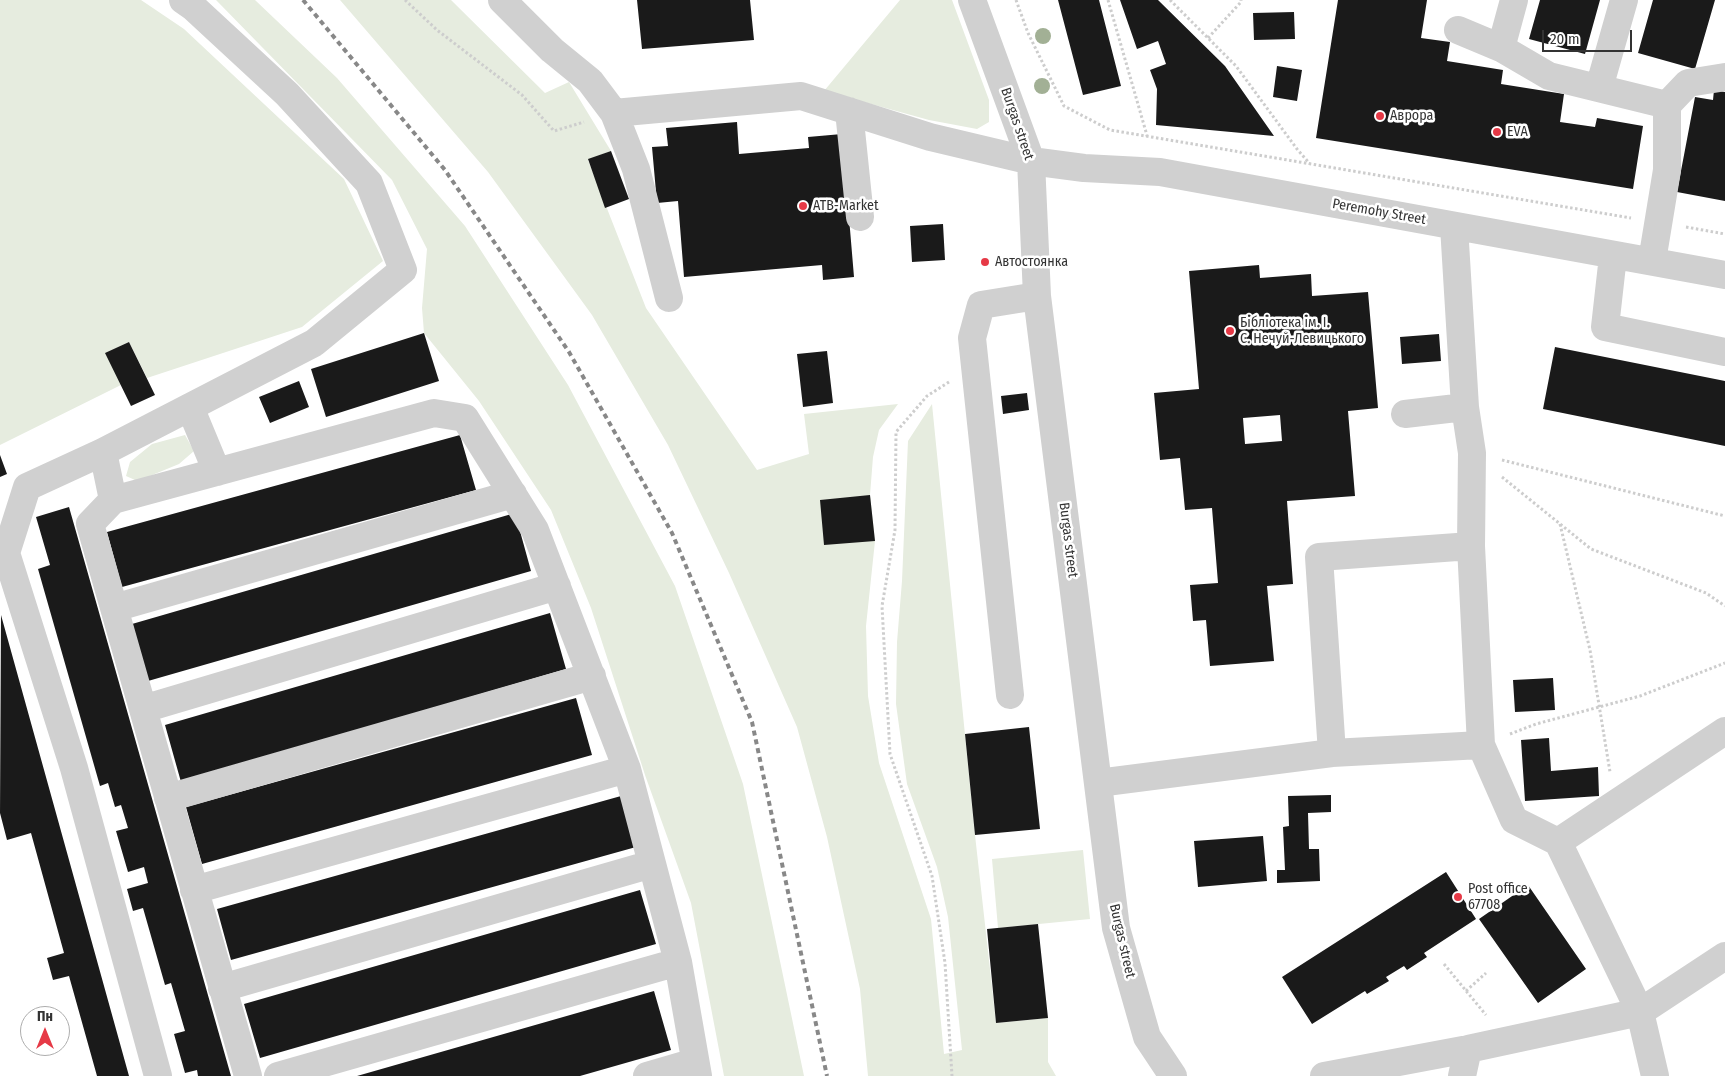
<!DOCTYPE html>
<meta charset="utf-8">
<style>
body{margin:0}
#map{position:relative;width:1725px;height:1076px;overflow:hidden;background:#fff;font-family:"Fira Sans Condensed",sans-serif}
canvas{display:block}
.north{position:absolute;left:20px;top:1006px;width:50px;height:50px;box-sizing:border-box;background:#fff;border:1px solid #adadad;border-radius:50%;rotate:0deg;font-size:14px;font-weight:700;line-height:20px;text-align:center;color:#333}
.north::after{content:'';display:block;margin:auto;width:18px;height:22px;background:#e63946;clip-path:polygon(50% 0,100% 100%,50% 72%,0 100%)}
.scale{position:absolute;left:1542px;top:30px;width:90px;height:22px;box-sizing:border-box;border:2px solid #333;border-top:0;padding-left:6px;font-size:15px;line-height:18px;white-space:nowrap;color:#333;-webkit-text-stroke:4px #fff;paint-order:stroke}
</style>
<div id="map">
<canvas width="1725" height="1076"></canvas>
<div class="north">Пн</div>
<div class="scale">20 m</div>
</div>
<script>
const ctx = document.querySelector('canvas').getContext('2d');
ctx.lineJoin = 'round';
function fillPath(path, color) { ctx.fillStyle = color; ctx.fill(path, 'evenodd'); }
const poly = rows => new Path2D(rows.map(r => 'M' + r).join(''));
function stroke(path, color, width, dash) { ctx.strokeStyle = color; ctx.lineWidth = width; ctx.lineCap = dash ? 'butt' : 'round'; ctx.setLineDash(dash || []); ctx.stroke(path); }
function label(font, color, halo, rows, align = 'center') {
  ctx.font = font + ' "Fira Sans Condensed",sans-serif'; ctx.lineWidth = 5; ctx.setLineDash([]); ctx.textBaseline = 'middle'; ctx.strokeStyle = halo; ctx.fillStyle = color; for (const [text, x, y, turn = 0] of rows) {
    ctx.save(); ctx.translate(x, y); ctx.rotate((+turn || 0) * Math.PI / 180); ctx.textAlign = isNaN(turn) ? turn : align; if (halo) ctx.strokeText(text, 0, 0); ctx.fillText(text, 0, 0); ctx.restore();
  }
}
const green = poly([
 [0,0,141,0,184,29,344,179,383,261,302,327,147,378,129,342,106,353,121,385,0,445],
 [216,0,255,0,337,78,465,226,568,385,675,586,743,784,804,1076,724,1076,691,903,645,775,591,608,551,510,479,401,424,333,422,308,427,249,392,180],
 [340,0,451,0,545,93,569,82,611,151,588,160,646,308,757,470,809,454,804,414,898,404,879,430,873,457,870,495,875,541,866,626,868,696,879,763,931,919,944,1054,962,1050,948,917,937,867,907,784,896,704,897,642,902,581,908,441,932,404,975,835,996,1023,1048,1018,1048,1062,1056,1076,868,1076,860,989,827,837,797,727,729,573,668,445,592,315,488,172],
 [900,0,952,0,989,100,989,122,977,129,929,120,824,91],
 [185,435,194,451,179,464,145,478,135,480,126,476,130,462,152,444],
 [1083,850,1090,919,998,928,992,859]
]);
const building = poly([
 [637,0,750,0,754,40,642,49],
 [1058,0,1099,0,1121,86,1083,95],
 [1120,0,1158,0,1225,66,1274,136,1156,125,1157,89,1150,70,1166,64,1158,41,1137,49],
 [1338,0,1427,0,1421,38,1450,42,1447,61,1503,70,1501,84,1564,94,1560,122,1595,127,1597,118,1643,126,1633,189,1316,138],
 [1540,0,1600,0,1585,54,1529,39],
 [1653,0,1715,0,1695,69,1638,53],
 [1294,12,1295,39,1254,40,1253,13],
 [1277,66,1302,70,1297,101,1273,97],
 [1714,90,1725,92,1725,201,1677,192,1695,97,1713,100],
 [737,122,739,154,809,148,808,137,842,134,854,277,823,280,822,265,684,277,678,201,657,203,652,147,668,146,666,128],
 [611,151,629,199,605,208,588,159],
 [943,224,945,260,912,262,910,226],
 [1259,265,1260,278,1311,274,1312,296,1368,292,1378,408,1348,411,1355,496,1287,501,1293,584,1267,586,1274,661,1210,666,1206,620,1193,621,1190,585,1218,583,1212,508,1185,510,1180,458,1160,460,1154,393,1199,389,1189,271],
 [1280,415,1282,441,1245,444,1243,418],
 [424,333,439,381,326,417,311,369],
 [1439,334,1441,361,1402,364,1400,337],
 [129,342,155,395,131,406,105,353],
 [1555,347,1725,381,1725,446,1543,409],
 [827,351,833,403,803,407,797,354],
 [299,381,309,407,270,423,259,397],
 [1027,393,1029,410,1003,414,1001,396],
 [460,435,476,490,122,587,107,532],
 [0,455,7,474,0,477],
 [870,495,875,541,824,545,820,500],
 [69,507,231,1076,198,1076,197,1070,185,1073,174,1034,185,1031,171,983,165,985,143,908,133,911,127,889,148,883,144,867,128,872,116,831,128,828,121,805,115,807,108,783,100,786,38,569,50,565,36,517],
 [515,513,531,571,148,681,132,624],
 [550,613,566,669,181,782,165,725],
 [1,615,129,1076,97,1076,69,976,53,980,47,958,64,953,31,833,7,840,0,813],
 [1553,678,1555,710,1515,712,1513,680],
 [576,698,592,755,202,864,186,807],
 [1029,727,1040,829,975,835,965,734],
 [1549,738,1551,771,1598,767,1599,796,1525,801,1521,740],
 [1331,795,1331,812,1308,813,1309,849,1319,849,1320,881,1277,883,1277,870,1285,870,1283,827,1289,826,1288,796],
 [621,796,636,847,231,960,217,909],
 [1263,836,1267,881,1198,887,1194,841],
 [1446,872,1476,919,1424,953,1427,957,1407,970,1404,966,1386,977,1389,981,1367,994,1365,991,1312,1024,1282,977],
 [1528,885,1586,969,1538,1003,1479,919],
 [640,890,656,944,260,1058,244,1004],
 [1038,924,1048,1018,996,1023,987,929],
 [654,991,671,1050,580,1076,357,1076]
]);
const path = poly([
 [405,0,437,30,522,95,554,131,584,122],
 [1016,0,1028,33,1064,106,1110,130,1631,218],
 [1108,0,1148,139],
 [1170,0,1236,66,1297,149,1310,164],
 [1208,38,1241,2,1241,0],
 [1686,227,1725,234],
 [949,382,927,396,896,432,895,530,882,606,890,754,932,876,945,963,952,1076],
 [1502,460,1725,516],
 [1502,477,1591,549,1706,593,1725,606],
 [1560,524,1590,650,1610,772],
 [1510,734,1536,724,1640,696,1725,663],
 [1444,964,1486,1015],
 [1466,991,1486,973]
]);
const minor = poly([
 [502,0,552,50,590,81,614,113,636,169,669,298],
 [972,0,1031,161,1037,296,1116,928,1147,1037,1173,1076],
 [1458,30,1501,48,1549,76,1667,105],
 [1501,48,1514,0],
 [1599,88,1624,0],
 [849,111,860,217],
 [614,113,801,96,930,137,1031,161,1084,168,1160,172,1725,275],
 [1454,226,1465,407,1472,453,1471,546,1481,745,1514,820,1558,842,1640,1012,1655,1076],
 [1613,256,1605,327,1725,352],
 [1652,261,1667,170,1667,105,1688,83,1725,77],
 [190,407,217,472],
 [1405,414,1465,407],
 [103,452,113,500,90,524,248,1076],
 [113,500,434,413,465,418,535,530,627,769,678,962,698,1076],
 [114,608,513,494],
 [1010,695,972,338,981,305,1037,296],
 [143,709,557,586],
 [1332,753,1319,557,1471,546],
 [1098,783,1332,753,1481,745],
 [168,798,592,676],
 [1558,842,1725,731],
 [194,890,627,769],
 [222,988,652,864],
 [158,1076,74,768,6,553,27,487,103,452,314,343,403,270,369,183,287,94,193,7,183,0],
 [278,1076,678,962],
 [647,1076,695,1062],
 [1324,1076,1468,1049,1640,1012,1725,956],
 [1462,1076,1468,1049]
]);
const rail = poly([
 [303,0,445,170,569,352,672,533,752,722,827,1076]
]);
const trees = [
 [1043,36],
 [1042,86]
];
const markers = [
 [1380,116,5,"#e63946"],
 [1497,132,5,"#e63946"],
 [803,206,5,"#e63946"],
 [985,262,5,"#e63946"],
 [1230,331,5,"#e63946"],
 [1458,897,5,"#e63946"]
];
const poiNames = [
 ["Аврора",1390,116],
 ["EVA",1507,132],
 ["ATB-Market",813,206],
 ["Автостоянка",995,262],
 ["Бібліотека ім. І.",1240,323],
 ["С. Нечуй-Левицького",1240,339],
 ["Post office",1468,889],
 ["67708",1468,905]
];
const streetNames = [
 ["Burgas street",1017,124,71],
 ["Peremohy Street",1379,212,10],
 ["Burgas street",1068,540,83],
 ["Burgas street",1122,941,77]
];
fillPath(green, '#e6ecdf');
fillPath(building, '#1a1a1a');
stroke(path, '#cdcdcd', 3, [2.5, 2.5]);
stroke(minor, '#d0d0d0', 28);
stroke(rail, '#888', 4, [5, 4]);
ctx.fillStyle = '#a2b095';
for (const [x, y] of trees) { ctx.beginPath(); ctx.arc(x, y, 8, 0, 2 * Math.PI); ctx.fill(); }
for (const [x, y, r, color] of markers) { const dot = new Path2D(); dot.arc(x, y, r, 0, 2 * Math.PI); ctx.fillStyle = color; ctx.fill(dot); stroke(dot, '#fff', 2); }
label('14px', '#333', '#fff', poiNames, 'left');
label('14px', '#333', '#fff', streetNames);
</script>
